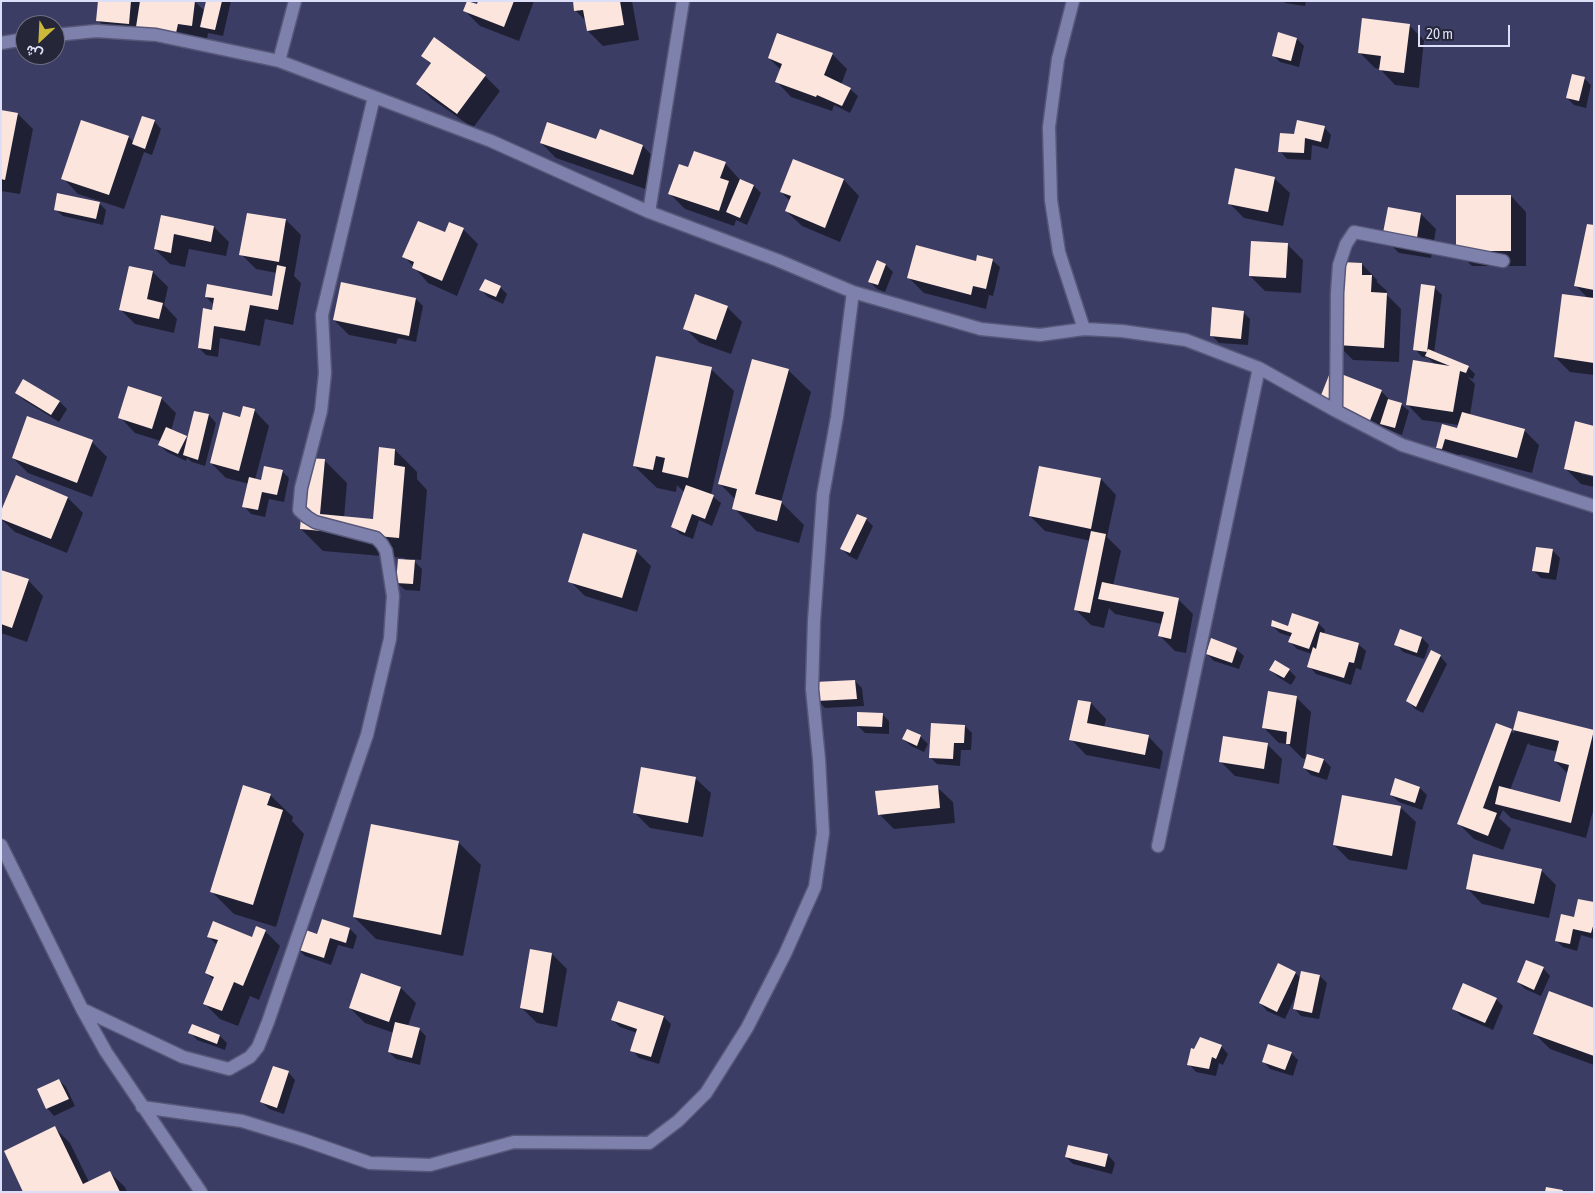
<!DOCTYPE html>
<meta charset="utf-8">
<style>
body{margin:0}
#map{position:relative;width:1595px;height:1193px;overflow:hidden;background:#3c3d64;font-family:"Asap Condensed",Vazirmatn,sans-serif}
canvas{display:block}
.frame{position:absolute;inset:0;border:2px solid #dcdff7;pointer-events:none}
.north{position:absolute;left:15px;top:15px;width:50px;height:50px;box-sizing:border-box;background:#252638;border:1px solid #6e7084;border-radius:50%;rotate:205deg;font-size:14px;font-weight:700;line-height:20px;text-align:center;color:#dcdff7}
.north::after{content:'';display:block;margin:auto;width:18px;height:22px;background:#cbba39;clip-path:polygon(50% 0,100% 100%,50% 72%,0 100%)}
.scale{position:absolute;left:1418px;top:25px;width:92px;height:22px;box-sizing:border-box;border:2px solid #dcdff7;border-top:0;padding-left:6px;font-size:15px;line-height:18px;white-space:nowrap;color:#dcdff7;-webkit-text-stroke:4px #252638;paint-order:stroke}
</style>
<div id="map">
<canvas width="1595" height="1193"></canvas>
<div class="frame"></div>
<div class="north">ش</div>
<div class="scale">20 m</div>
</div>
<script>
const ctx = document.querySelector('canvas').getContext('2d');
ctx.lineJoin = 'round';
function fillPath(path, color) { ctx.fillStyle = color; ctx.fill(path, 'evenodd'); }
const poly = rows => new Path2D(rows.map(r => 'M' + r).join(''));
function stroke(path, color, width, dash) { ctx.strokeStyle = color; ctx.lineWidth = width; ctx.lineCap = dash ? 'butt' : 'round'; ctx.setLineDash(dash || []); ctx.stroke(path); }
const shadow = poly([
 [99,1,194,1,205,11,207,1,231,1,223,36,208,33,207,40,191,48,153,42,144,33,113,36,98,20],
 [479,1,534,1,519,41,480,26,465,11,477,6],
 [574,1,632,1,639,40,603,46,588,31,587,22,575,10],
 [1283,1,1306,1,1305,6,1285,3],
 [1409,25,1424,40,1419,88,1395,85,1380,69,1375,68,1360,53],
 [1297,39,1304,46,1299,67,1280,62,1273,55],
 [832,54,847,69,841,85,850,89,858,96,850,113,834,105,832,111,791,97,776,81,781,70,769,58],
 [422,56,485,76,500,91,473,128,432,99,417,84,431,64],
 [1584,78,1591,85,1586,108,1574,105,1567,98],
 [1,111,18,114,33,129,20,194,1,191],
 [154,121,161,129,152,155,144,152,124,209,78,194,63,178,82,122,129,137,134,143],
 [1324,127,1331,135,1328,149,1312,145,1311,160,1287,159,1280,151,1295,135],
 [600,131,643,146,658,162,648,190,556,158,541,143,597,141],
 [794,161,844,180,859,196,840,242,802,226,786,211,790,201,781,192],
 [725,163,740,180,754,186,761,193,747,225,736,220,734,226,685,209,670,194,689,169],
 [1274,178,1290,193,1283,226,1244,218,1229,203],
 [1511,196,1526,212,1526,266,1472,266,1457,251],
 [99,203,106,210,103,225,63,216,55,209],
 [1421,214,1436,229,1431,258,1399,253,1384,238],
 [162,217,214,227,229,242,226,256,189,249,185,267,170,264,155,249],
 [286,220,301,235,294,276,301,283,293,325,265,319,260,346,220,338,218,357,206,355,199,348,214,305,206,297,273,297,277,273,256,269,241,254],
 [1594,226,1594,375,1570,372,1555,357,1588,298,1575,285],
 [463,229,478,244,457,296,428,283,404,256,446,234],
 [1288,245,1303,260,1301,293,1265,291,1250,276],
 [992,260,1000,267,993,296,989,295,986,309,924,293,909,278,976,262],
 [878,262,886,265,893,272,885,292,877,289,870,282],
 [1362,264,1377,280,1377,282,1387,291,1386,294,1401,309,1399,362,1353,360,1338,345],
 [153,272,168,287,164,305,177,319,174,333,135,324,120,309],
 [500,287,507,294,503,304,488,297,481,290],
 [1435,288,1442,295,1434,353,1468,367,1475,374,1473,379,1468,377,1475,384,1470,415,1524,430,1539,445,1532,473,1460,454,1457,464,1452,463,1437,447,1443,425,1458,429,1459,425,1422,420,1407,404,1436,365,1428,358,1422,357,1415,349],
 [416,299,423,306,416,342,398,338,396,344,349,335,334,320],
 [727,307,742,322,731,354,700,343,685,328],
 [1243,312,1250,319,1248,345,1219,343,1211,335],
 [711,369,734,391,711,495,721,503,712,526,699,520,693,539,680,534,673,527,685,493,677,485,676,492,657,488,634,466],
 [788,370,811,392,781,502,804,525,799,543,756,531,734,508,736,500,720,484],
 [24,380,60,402,67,409,59,422,24,400,16,393],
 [1381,391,1391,401,1401,404,1409,411,1402,435,1387,429,1384,437,1335,418,1320,403],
 [161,398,176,413,171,431,188,440,195,412,209,415,216,423,205,466,192,462,187,458,186,461,167,452,160,445,161,441,135,433,120,417],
 [254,410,269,426,255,480,262,482,282,471,289,478,284,502,269,499,265,517,251,514,244,506,249,484,226,478,211,463,241,418],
 [92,442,107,457,92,497,28,473,13,458],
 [395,450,417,472,417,479,427,490,421,560,412,559,422,569,420,591,405,590,397,583,405,558,323,551,301,529,324,460,347,483,344,518,374,520],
 [1040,467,1101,479,1116,495,1107,537,1121,551,1113,586,1178,599,1193,614,1186,653,1175,651,1160,636,1162,624,1115,614,1109,608,1104,628,1091,625,1076,610,1091,541,1045,531,1030,516],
 [1566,469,1581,472,1581,474,1594,477,1594,487,1581,484],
 [68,498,83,513,67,553,15,532,1,519],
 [866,519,873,526,857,560,849,556,842,549],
 [1552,550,1560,558,1556,580,1541,578,1534,571],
 [636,551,651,566,637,612,585,596,570,581],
 [1,571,28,580,43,596,27,642,1,633],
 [1318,623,1325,630,1324,635,1358,644,1366,651,1361,670,1356,668,1351,685,1316,674,1309,666,1312,654,1297,649,1290,642,1292,637,1280,633,1272,626,1289,627],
 [1401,630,1422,638,1429,645,1424,659,1403,652,1396,644],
 [1236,649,1244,656,1239,669,1214,661,1207,654],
 [1440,656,1447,664,1423,713,1415,709,1408,701],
 [1270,670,1289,670,1296,677,1291,685,1278,677],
 [855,681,862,688,864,706,825,708,818,701],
 [1296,697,1311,712,1305,759,1302,758,1288,744,1279,743,1264,728],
 [1091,703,1106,719,1104,728,1148,736,1163,752,1160,769,1086,755,1071,739],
 [1519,712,1594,731,1594,807,1586,838,1511,818,1503,810,1499,818,1511,829,1503,850,1474,839,1459,824,1496,725,1514,733],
 [1528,743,1530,745,1558,752,1555,761,1568,774,1561,803,1510,790],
 [882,714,889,721,889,734,865,733,858,726],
 [965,726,972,733,971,750,961,750,960,766,937,764,930,757],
 [907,731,921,737,928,744,924,752,911,746,903,739],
 [1267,744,1282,759,1279,784,1235,776,1220,761],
 [1308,755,1324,760,1331,767,1327,780,1311,775,1304,768],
 [695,778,711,793,703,837,650,828,635,813],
 [937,787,953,802,955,823,894,829,879,814],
 [1420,788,1427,795,1422,810,1399,802,1391,795],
 [270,795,293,817,292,821,304,834,276,927,234,914,211,891],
 [1400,807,1416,822,1407,870,1349,860,1334,845],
 [372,825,459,843,481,865,463,956,376,939,354,917],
 [1541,870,1556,885,1549,918,1482,904,1467,888],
 [1594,904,1594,939,1581,935,1577,951,1563,947,1556,940,1575,919],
 [350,929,357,936,353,949,338,945,331,965,305,956,298,949],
 [265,931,280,946,259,1000,250,996,238,1026,220,1019,205,1004,214,980,206,973,217,945,208,936,253,938],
 [552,954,567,969,557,1027,537,1023,522,1008],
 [1543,968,1550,976,1541,996,1525,989,1518,982],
 [1295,973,1301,978,1320,976,1327,983,1319,1019,1301,1016,1294,1008,1296,995,1285,1019,1267,1011,1260,1003],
 [362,974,401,988,416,1003,408,1026,419,1029,426,1036,420,1065,396,1059,389,1052,394,1033,365,1023,350,1008],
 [1496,999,1503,1006,1493,1030,1461,1016,1454,1009],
 [619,1003,664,1017,671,1024,659,1064,639,1058,632,1050,637,1033,620,1027,613,1020],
 [1594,1009,1594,1065,1550,1049,1535,1034],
 [193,1026,220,1036,227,1043,225,1050,197,1040,190,1032],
 [1221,1046,1228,1054,1223,1065,1219,1063,1216,1076,1196,1072,1189,1064],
 [1291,1053,1298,1060,1293,1076,1270,1069,1263,1061],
 [288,1072,295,1080,284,1114,269,1109,262,1102],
 [59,1080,66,1087,75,1106,54,1116,47,1108],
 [55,1128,70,1143,89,1182,109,1172,125,1187,127,1192,24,1192],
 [1108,1155,1115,1163,1112,1174,1073,1164,1066,1157]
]);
const building = poly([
 [98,1,131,1,129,24,96,21],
 [140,1,195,1,192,26,178,24,176,33,136,27],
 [206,1,222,1,215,30,200,27],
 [467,1,477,4,478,1,514,1,504,27,463,11],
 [573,1,620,1,624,25,587,31,583,10,574,11],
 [1362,18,1410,24,1404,73,1379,70,1381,56,1358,53],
 [1278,32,1297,38,1291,61,1272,56],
 [777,33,833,53,824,75,851,88,842,106,817,95,816,97,775,82,782,64,768,58],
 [434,37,486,75,457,114,416,84,431,63,421,56],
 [1572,74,1585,77,1579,101,1566,98],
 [1,110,18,113,5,180,1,179],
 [142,116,155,120,145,149,132,144],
 [81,120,129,136,109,195,61,179],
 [1297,120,1325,126,1321,142,1305,138,1304,153,1278,152,1280,133,1294,134],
 [547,122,596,139,600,129,643,145,633,175,540,143],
 [694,151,726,162,720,178,729,181,719,211,668,194,679,164,688,167],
 [793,159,844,179,825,228,785,211,791,196,780,192],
 [1235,168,1275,177,1268,212,1228,204],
 [740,179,754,185,740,218,726,212],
 [57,193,100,202,96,219,54,210],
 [1456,195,1511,195,1511,251,1456,251],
 [1388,207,1421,213,1416,244,1382,238],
 [247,213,286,219,279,262,239,255],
 [161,215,214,226,211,242,174,234,171,253,154,249],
 [418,221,445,232,449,222,464,228,442,281,412,268,414,262,402,257],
 [1587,224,1594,225,1594,290,1574,286],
 [1251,241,1288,243,1286,278,1249,276],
 [916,245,976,261,977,255,993,259,986,289,973,286,971,295,907,278],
 [877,260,886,264,878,285,868,282],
 [1341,262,1362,263,1362,275,1372,275,1371,292,1387,293,1384,348,1337,345],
 [277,265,286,267,278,310,250,305,245,331,214,326,211,350,198,348,203,308,212,310,214,298,205,297,207,284,272,296],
 [129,266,153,271,147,299,163,303,159,319,119,310],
 [485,279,501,286,496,297,479,290],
 [341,282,416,298,409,336,333,320],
 [1421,284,1435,286,1427,352,1413,350],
 [695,294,728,306,716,340,683,329],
 [1562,294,1594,298,1594,363,1554,357],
 [1212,307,1244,311,1241,339,1210,336],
 [1428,349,1469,366,1466,373,1460,371,1453,412,1406,405,1413,360,1450,366,1425,356],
 [656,356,712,367,688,478,662,472,665,458,656,456,653,470,633,466],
 [752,359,789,369,755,494,782,501,777,521,732,509,737,489,718,484],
 [1331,370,1382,390,1369,423,1318,403],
 [23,379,60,401,51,415,15,393],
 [128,386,162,397,152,429,118,418],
 [1388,399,1402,403,1395,428,1380,424],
 [243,406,255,409,239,471,210,463,223,412,240,417],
 [194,411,209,414,198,460,183,455],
 [1462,412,1525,429,1517,458,1445,439,1442,449,1436,448,1442,424,1457,428],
 [27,416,93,440,77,483,12,458],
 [1575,421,1594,426,1594,476,1564,469],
 [166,427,187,436,178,454,158,445],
 [379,447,395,449,394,465,405,467,399,538,300,529,306,458,325,459,320,514,373,519],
 [264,466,283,470,277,495,262,492,258,510,242,507,249,477,261,480],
 [1039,466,1101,478,1091,529,1029,516],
 [16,475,68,497,51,539,1,519,1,511],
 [686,485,714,495,705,519,692,514,685,533,671,527],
 [857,514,867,518,850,553,840,549],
 [1091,531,1106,534,1090,613,1074,610],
 [583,533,637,550,622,598,568,582],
 [1536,547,1553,549,1549,573,1532,571],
 [398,559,415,560,413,584,396,583],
 [1,570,29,579,12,628,1,624],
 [1102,582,1179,598,1171,639,1158,636,1164,612,1098,599],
 [1292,613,1319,622,1309,649,1288,642,1292,633,1271,626,1272,620,1288,626],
 [1400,629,1422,637,1417,653,1394,645],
 [1320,632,1359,643,1354,663,1349,662,1344,678,1307,667,1313,647,1316,649],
 [1211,638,1237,648,1232,663,1206,654],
 [1431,650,1441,655,1416,707,1406,701],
 [1275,660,1290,669,1284,678,1269,670],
 [855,680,857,699,816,701,815,682],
 [1268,691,1297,696,1290,744,1286,744,1287,732,1262,728],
 [1078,700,1091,702,1087,723,1149,735,1145,755,1069,740],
 [1518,711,1594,730,1571,823,1495,804,1499,786,1560,802,1569,765,1554,761,1559,741,1513,730],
 [857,712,883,713,882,727,857,726],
 [931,723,965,725,964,743,954,743,953,759,929,758],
 [1496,723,1512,729,1483,808,1497,813,1488,836,1457,824],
 [907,729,921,735,917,746,902,739],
 [1223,736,1268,743,1264,769,1219,762],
 [1307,754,1324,759,1319,773,1303,768],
 [641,767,696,777,688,823,633,813],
 [1395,778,1420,787,1415,803,1390,795],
 [243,785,271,794,267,805,283,810,253,905,210,892],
 [938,785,940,808,878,815,875,791],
 [1342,795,1401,806,1392,856,1333,845],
 [371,824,459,841,441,935,353,917],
 [1473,854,1542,869,1534,904,1466,889],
 [1578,899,1594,902,1594,923,1591,933,1573,929,1570,944,1555,941,1561,914,1574,917],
 [322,919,350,928,346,943,330,938,324,958,296,949,303,929,317,934],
 [213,921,252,937,256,926,266,930,243,986,234,982,222,1011,203,1004,214,977,205,973,218,940,207,937],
 [530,949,552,953,543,1013,520,1008],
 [1526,960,1544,967,1534,990,1517,982],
 [1278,963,1296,972,1277,1012,1259,1003],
 [1301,971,1320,975,1312,1013,1293,1009],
 [361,973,401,987,389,1022,349,1008],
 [1463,983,1497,998,1485,1023,1452,1009],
 [1549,991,1594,1008,1594,1056,1533,1034],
 [618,1001,664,1016,651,1057,630,1051,637,1029,611,1020],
 [395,1022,420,1028,412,1058,388,1052],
 [192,1024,220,1035,217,1044,188,1033],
 [1200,1037,1222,1045,1216,1059,1212,1057,1209,1069,1187,1065,1191,1048,1194,1049],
 [1268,1044,1292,1052,1285,1070,1262,1062],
 [273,1066,289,1071,277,1108,260,1102],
 [59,1079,69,1099,46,1109,37,1089],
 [55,1126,83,1184,110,1171,120,1192,23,1192,4,1151],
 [1068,1145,1108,1154,1105,1167,1065,1157],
 [1546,1187,1563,1190,1562,1192,1545,1192]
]);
const minor = poly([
 [1073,1,1058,59,1049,127,1051,200,1059,252,1084,329],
 [55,35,96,31,156,35,279,61,491,141,649,212,777,260,853,292,981,329,1040,335,1084,329,1122,331,1186,340,1259,368,1336,411,1402,445,1594,506],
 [1,43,25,39],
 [279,61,295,1],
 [649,212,683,1],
 [1336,411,1337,293,1339,265,1346,244,1354,232,1503,261],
 [1,845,82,1009,106,1052,201,1192],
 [1158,846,1259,368],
 [82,1009,183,1057,229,1069,250,1057,258,1047,268,1022,367,735,390,639,393,596,386,551,382,544,376,538,315,522,307,517,299,510,301,488,321,411,325,373,322,315,374,97],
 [142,1107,242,1121,304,1140,370,1163,430,1165,514,1142,649,1143,678,1121,706,1093,747,1028,785,954,815,887,823,833,819,759,812,689,814,621,823,495,837,417,853,292]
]);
fillPath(shadow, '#0007');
fillPath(building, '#fbe5dd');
stroke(minor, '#575879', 15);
stroke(minor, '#7f81ad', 12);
</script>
